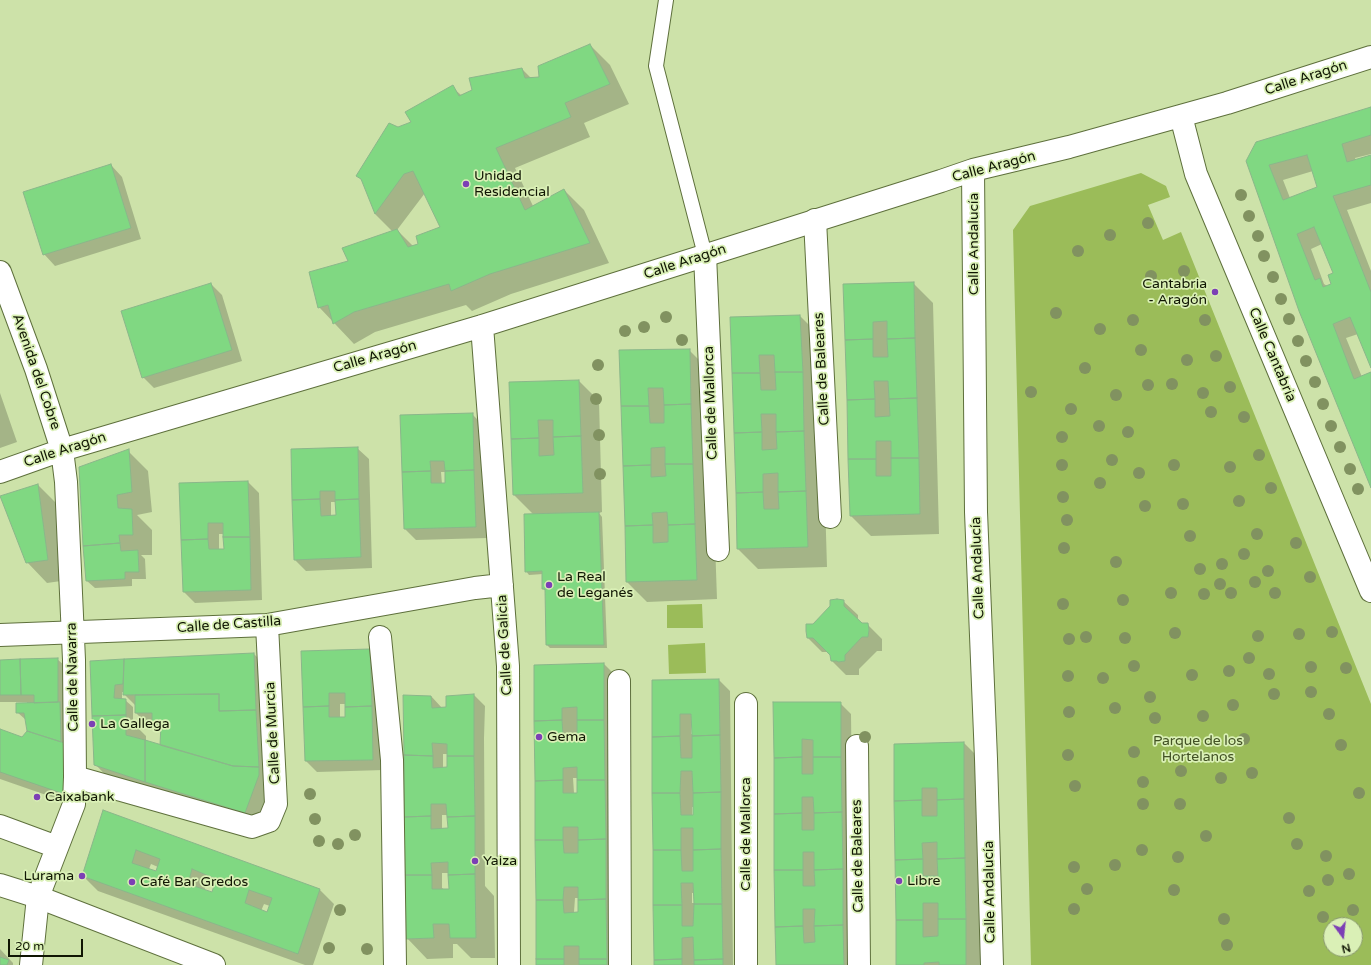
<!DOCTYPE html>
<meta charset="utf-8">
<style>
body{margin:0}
#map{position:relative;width:1371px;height:965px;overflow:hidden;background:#cde2a9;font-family:"Varela Round",sans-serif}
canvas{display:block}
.north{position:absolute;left:1323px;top:917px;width:40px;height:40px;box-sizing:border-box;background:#daf0b6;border:1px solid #89996e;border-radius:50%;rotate:165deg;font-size:11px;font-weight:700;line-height:16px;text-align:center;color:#101603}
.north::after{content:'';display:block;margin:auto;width:14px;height:18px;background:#7c3fb5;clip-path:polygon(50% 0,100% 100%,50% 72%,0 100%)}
.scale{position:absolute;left:8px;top:939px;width:75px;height:18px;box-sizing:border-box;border:2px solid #101603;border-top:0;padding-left:5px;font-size:12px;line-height:14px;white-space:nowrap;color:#101603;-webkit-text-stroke:3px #daf0b6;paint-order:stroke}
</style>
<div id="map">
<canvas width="1371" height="965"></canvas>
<div class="north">N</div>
<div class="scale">20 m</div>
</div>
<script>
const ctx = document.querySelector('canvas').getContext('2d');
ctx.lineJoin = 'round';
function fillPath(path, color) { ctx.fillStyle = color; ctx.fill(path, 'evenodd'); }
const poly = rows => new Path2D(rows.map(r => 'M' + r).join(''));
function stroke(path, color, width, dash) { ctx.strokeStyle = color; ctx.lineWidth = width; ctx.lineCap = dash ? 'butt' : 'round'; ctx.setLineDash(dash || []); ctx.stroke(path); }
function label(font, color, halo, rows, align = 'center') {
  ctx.font = font + ' "Varela Round",sans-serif'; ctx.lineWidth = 3.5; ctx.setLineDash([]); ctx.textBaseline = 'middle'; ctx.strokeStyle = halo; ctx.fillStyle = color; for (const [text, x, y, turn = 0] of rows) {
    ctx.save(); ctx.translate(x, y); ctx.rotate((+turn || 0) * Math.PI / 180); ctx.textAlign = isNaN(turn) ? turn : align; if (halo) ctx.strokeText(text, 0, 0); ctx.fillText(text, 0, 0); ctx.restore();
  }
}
const green = poly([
 [1141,173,1166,186,1170,197,1148,205,1163,240,1181,232,1371,704,1371,965,1031,965,1013,230,1030,206],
 [1331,925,1355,925,1355,949,1331,949],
 [702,604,703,628,667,628,667,605],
 [705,643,706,673,669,674,668,645]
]);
const shadow = poly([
 [590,45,610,65,629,104,584,123,590,137,515,168,533,206,564,190,584,210,609,263,511,294,472,311,466,305,375,332,354,344,319,307,350,262,393,232,375,214,364,182,358,176,398,129,412,122,452,87,461,95,522,69,531,78,540,78],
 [425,193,442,228,419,245,414,247,397,230],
 [1371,108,1371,154,1355,158,1356,161,1371,156,1371,203,1347,210,1371,271,1371,366,1358,334,1346,338,1362,377,1371,373,1371,485,1247,161],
 [1313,171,1318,188,1290,198,1283,180],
 [1322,244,1334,274,1333,284,1327,286,1324,284,1311,249],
 [111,165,122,177,141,239,55,266,44,254],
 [913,283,933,303,939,534,871,536,851,516,844,285],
 [211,284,222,295,242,361,154,388,143,377],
 [800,316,820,336,827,567,758,569,738,549,731,318],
 [689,350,709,370,717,599,647,602,627,582,620,351],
 [579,381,599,401,602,512,599,513,602,517,607,648,550,648,547,645,546,591,543,589,543,574,529,575,526,571,534,515,514,495,510,383],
 [0,393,17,442,0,448],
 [472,414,483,425,487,538,416,540,405,529,401,416],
 [441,472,445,472,446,484,442,484],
 [357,448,369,459,372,568,306,571,295,560,292,450],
 [331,502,336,502,337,516,331,516],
 [128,451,148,471,152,512,137,515,152,530,152,555,141,555,145,559,146,579,132,579,132,586,95,588,87,581,84,545],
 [248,482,259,493,262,600,195,603,184,592,180,484],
 [219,534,224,534,225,550,219,550],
 [38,485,58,505,68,580,47,583,27,562],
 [843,601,858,615,858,621,861,624,867,624,882,639,882,651,877,651,859,669,859,675,846,675,832,661,831,655,828,652,822,652,808,638,813,625],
 [370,650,381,661,384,770,317,772,306,761,302,652],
 [340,704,346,704,347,718,340,718],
 [254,654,265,665,270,787,256,823,115,785,95,764,91,662],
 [122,692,124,692,124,694,136,706,136,713,147,724,155,724,162,731,161,746,146,741,146,736,133,723,133,707,125,700,122,700],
 [57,659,65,666,75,805,0,779,0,730,23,738,28,731,26,720,17,712,27,704,27,702,0,702,0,661],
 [604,664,624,684,626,965,537,965,535,721],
 [573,778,578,778,578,794,574,793],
 [575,898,579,898,579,913,576,913,574,912],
 [719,680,730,691,733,965,655,965,653,681],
 [691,725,693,725,693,734,691,734],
 [692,807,694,807,694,816,692,816],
 [692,893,694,893,694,903,692,903],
 [474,695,485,706,484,738,485,886,494,896,495,958,471,958,457,944,453,944,453,958,427,959,407,938,431,696,442,708,448,708],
 [443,754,448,754,448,768,443,769],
 [442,815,448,815,449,829,442,830],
 [442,873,449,873,450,890,445,890,442,888],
 [840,703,851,714,854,965,777,965,774,704],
 [964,743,984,763,986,965,897,965,895,745],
 [104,811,320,890,334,904,313,965,305,965,98,891,83,876],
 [151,864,158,867,157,872,149,869],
 [207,883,215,886,212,894,204,891],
 [264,904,270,906,268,913,261,911],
 [0,949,13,963,13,965,0,965]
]);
const building = poly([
 [590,44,610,84,565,103,571,117,496,148,525,210,564,189,590,243,490,274,451,291,449,284,354,312,333,324,328,305,318,308,309,272,348,261,342,248,397,229,408,247,418,244,416,236,440,227,413,171,404,174,375,214,361,179,356,176,389,123,398,127,411,122,405,112,453,85,459,96,472,90,469,78,522,68,525,78,539,77,538,66,590,44],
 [1371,107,1371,135,1342,144,1347,162,1371,155,1371,185,1333,196,1371,292,1371,368,1350,317,1333,324,1354,379,1371,372,1371,488,1299,311,1246,161,1256,142,1371,107],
 [1307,155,1317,187,1283,200,1269,165,1307,155],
 [1314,227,1333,273,1328,275,1331,284,1323,287,1320,278,1315,280,1297,234,1314,227],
 [111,164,131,228,43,255,23,192,111,164],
 [914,282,915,338,887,339,887,321,873,322,873,339,845,340,843,284,914,282],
 [211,283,232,350,142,378,121,311,211,283],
 [800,315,803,372,775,372,774,355,759,355,760,373,732,373,730,317,800,315],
 [915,338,917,398,889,399,888,381,874,381,875,399,847,400,845,340,873,339,873,357,888,357,887,339,915,338],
 [690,349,691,404,664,405,663,388,648,388,649,406,621,406,619,350,690,349],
 [775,372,803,372,804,431,776,432,776,414,761,414,762,432,734,433,732,373,760,373,761,390,776,390,775,372],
 [579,380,581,436,553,437,553,420,538,420,539,438,511,439,509,382,579,380],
 [917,398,919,458,891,458,891,441,876,441,876,459,848,459,847,400,875,399,875,417,890,416,889,399,917,398],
 [691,404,693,464,665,464,665,447,651,448,651,465,623,466,621,406,649,406,650,423,664,423,664,405,691,404],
 [473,413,474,470,445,471,444,461,430,461,431,471,402,472,400,415,473,413],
 [804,431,806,491,778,492,778,473,763,474,763,492,736,493,734,433,762,432,762,450,777,449,776,432,804,431],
 [581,436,583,493,513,495,511,439,539,438,539,456,554,455,553,437,581,436],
 [358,447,359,499,335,500,335,491,320,491,320,499,292,500,291,449,358,447],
 [129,449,132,492,117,495,118,508,132,509,133,535,119,535,120,543,83,546,79,467,129,449],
 [891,458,919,458,920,514,850,516,848,459,876,459,876,476,891,476,891,458],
 [665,464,693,464,695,524,668,525,667,512,652,513,653,525,625,526,623,466,651,465,651,477,666,476,665,464],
 [474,470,476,527,404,529,402,472,431,471,431,483,445,483,445,471,474,470],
 [248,481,250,537,223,537,223,523,208,523,208,539,181,540,179,483,248,481],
 [38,484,48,560,26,563,0,496,38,484],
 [806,491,808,547,737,549,736,493,763,492,764,509,779,509,778,492,806,491],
 [320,499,321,516,336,515,335,500,359,499,361,557,294,560,292,500,320,499],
 [599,512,604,645,546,645,545,589,542,589,542,571,525,572,524,514,599,512],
 [695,524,697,580,626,582,625,526,653,525,653,543,668,542,668,525,695,524],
 [223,537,250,537,251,590,183,592,181,540,208,539,209,549,224,549,223,537],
 [120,543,121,551,138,550,139,572,125,572,125,579,86,581,83,546,120,543],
 [837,599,844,600,844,606,862,623,868,623,869,630,868,637,862,637,845,655,845,661,838,662,837,661,831,661,830,655,813,638,807,638,806,631,806,624,813,624,830,606,830,600,837,599],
 [370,649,372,706,345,707,345,693,329,693,329,706,303,707,301,651,370,649],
 [254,653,256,710,219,711,219,694,123,695,124,659,254,653],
 [58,658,58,702,34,703,34,695,21,695,20,659,58,658],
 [20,659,21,695,0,695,0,660,20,659],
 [124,659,123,684,115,685,114,698,126,699,126,715,92,716,90,661,124,659],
 [604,663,604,720,577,720,577,707,562,708,562,720,534,721,534,665,604,663],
 [719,679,720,735,692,736,691,714,680,714,680,736,652,737,652,680,719,679],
 [219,694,219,711,256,710,259,767,233,766,160,745,161,724,152,722,152,713,135,713,135,695,219,694],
 [474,694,474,756,447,756,447,744,432,743,433,756,404,755,403,695,431,696,432,708,446,707,446,696,474,694],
 [60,702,61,742,27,731,24,713,16,713,16,703,60,702],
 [773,702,841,702,841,757,813,757,813,740,802,739,802,757,774,758,773,702],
 [329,706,329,717,345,717,345,707,372,706,373,760,305,761,303,707,329,706],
 [126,715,126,735,145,740,145,782,94,765,92,716,126,715],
 [562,720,563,734,577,734,577,720,604,720,605,780,577,780,577,767,563,768,563,780,535,781,534,721,562,720],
 [0,729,22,737,27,731,65,743,64,794,0,772,0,729],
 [720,735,721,792,693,793,692,771,681,771,680,793,652,793,652,737,680,736,681,758,692,758,692,736,720,735],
 [145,740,233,766,259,767,259,775,245,813,145,782,145,740],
 [964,742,964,799,937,800,937,788,922,788,922,800,894,801,894,744,964,742],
 [404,755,433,756,433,768,447,767,447,756,474,756,475,816,447,817,446,804,431,804,431,816,404,817,404,755],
 [802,757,802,774,813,774,813,757,841,757,842,812,814,813,813,797,802,797,802,813,774,814,774,758,802,757],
 [563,780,563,793,577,793,577,780,605,780,606,839,578,840,578,827,563,827,563,840,535,840,535,781,563,780],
 [721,792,721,849,693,850,693,828,681,828,681,850,653,850,652,793,680,793,681,815,693,815,693,793,721,792],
 [964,799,965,858,937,859,937,842,922,843,923,859,895,860,894,801,922,800,922,816,937,816,937,800,964,799],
 [103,810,320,889,298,954,82,876,103,810],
 [136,850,160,859,156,871,132,863,136,850],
 [192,869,216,879,212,892,188,884,192,869],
 [249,890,272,898,267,912,245,903,249,890],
 [842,812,843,869,814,870,814,852,803,852,803,870,774,870,774,814,802,813,802,830,814,830,814,813,842,812],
 [431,816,431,829,448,828,447,817,475,816,475,874,448,875,448,862,431,863,432,875,405,875,404,817,431,816],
 [606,839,606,899,578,900,578,887,564,887,563,900,536,900,535,840,563,840,564,853,578,853,578,840,606,839],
 [721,849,722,904,694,904,693,883,681,883,682,905,653,905,653,850,681,850,682,871,693,871,693,850,721,849],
 [965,858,966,919,938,919,938,903,923,903,923,920,896,920,895,860,923,859,923,876,938,876,937,859,965,858],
 [843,869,843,925,814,926,815,909,803,909,803,926,775,927,774,870,803,870,803,886,815,886,814,870,843,869],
 [475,874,476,938,450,938,449,924,433,924,434,938,406,939,405,875,432,875,432,889,449,889,448,875,475,874],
 [606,899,607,959,579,959,579,946,564,946,564,959,536,959,536,900,563,900,564,913,578,912,578,900,606,899],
 [694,904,722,904,723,959,694,960,693,937,682,938,682,959,654,960,653,905,682,905,682,926,693,926,694,904],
 [938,919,966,919,966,965,939,965,939,962,924,963,924,965,896,965,896,920,923,920,923,937,938,936,938,919],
 [843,925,844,965,776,965,775,927,803,926,804,943,815,942,814,926,843,925],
 [0,957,9,960,7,965,0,965,0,957],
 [536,959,564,959,564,965,536,965,536,959],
 [579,959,607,959,607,965,579,965,579,959],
 [682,959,682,965,654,965,654,960,682,959],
 [723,959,723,965,694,965,694,960,723,959]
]);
const service = poly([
 [666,0,656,66,705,255]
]);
const pedestrian = poly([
 [815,220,830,517],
 [705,255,718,550],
 [380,637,392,760,395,965],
 [746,965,746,704]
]);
const minor = poly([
 [1181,116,1196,174,1371,591],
 [973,170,976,512,986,759,992,965],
 [0,272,36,369,62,450,66,482,74,660,75,777,74,804,38,897,31,965],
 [482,326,508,666,509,965],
 [0,472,62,450,482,326,941,181,973,170,1069,147,1227,103,1371,57],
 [0,635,267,625,475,588,502,585],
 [619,681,620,965],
 [857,746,859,965],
 [75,777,252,827,269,821,276,804,267,625],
 [0,826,57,847]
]);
const secondary = poly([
 [0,885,38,897,214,965]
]);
const trees = [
 [1241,195],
 [1249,216],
 [1148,223],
 [1110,235],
 [1258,236],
 [1078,251],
 [1264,256],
 [1184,271],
 [1151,276],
 [1273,277],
 [1281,299],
 [1056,313],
 [666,317],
 [1289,319],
 [1133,320],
 [1205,320],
 [644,327],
 [1100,329],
 [625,331],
 [682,340],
 [1298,341],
 [1141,350],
 [1216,356],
 [1187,360],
 [1306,361],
 [598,365],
 [1085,368],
 [1315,382],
 [1172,384],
 [1148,385],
 [1230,387],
 [1031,392],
 [1203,393],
 [1116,395],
 [596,399],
 [1323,404],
 [1071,409],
 [1211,412],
 [1244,417],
 [1099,426],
 [1331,426],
 [1128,432],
 [599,435],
 [1062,437],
 [1340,447],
 [1259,455],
 [1112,460],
 [1062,465],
 [1174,465],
 [1230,467],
 [1350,469],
 [1139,473],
 [600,474],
 [1100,483],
 [1271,488],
 [1358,489],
 [1063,497],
 [1239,501],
 [1183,504],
 [1145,506],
 [1067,520],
 [1257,534],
 [1190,536],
 [1296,543],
 [1064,548],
 [1244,554],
 [1116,562],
 [1222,564],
 [1200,569],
 [1268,571],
 [1310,577],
 [1255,582],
 [1220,584],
 [1171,593],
 [1231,593],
 [1275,593],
 [1204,594],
 [1123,600],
 [1063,604],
 [1332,632],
 [1175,633],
 [1299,634],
 [1258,636],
 [1086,637],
 [1125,638],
 [1069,639],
 [1249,658],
 [1134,666],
 [1311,667],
 [1346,668],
 [1229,671],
 [1269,674],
 [1192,675],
 [1068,676],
 [1103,678],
 [1311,692],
 [1274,694],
 [1150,697],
 [1233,705],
 [1115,708],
 [1069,712],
 [1329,714],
 [1203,716],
 [1155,718],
 [865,737],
 [1244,739],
 [1341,745],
 [1134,752],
 [1068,755],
 [1181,771],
 [1252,773],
 [1221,778],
 [1143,782],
 [1075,786],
 [1359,793],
 [310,794],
 [1143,804],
 [1180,804],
 [1289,818],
 [315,819],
 [355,835],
 [1206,836],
 [319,841],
 [338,844],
 [1297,844],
 [1142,850],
 [1326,856],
 [1178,857],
 [1115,865],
 [1074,867],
 [1349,874],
 [1328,880],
 [1087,889],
 [1174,890],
 [1309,891],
 [1074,909],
 [340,910],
 [1353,910],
 [1323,917],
 [1224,919],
 [1227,945],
 [329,948],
 [367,949]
];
const markers = [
 [466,184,4,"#7c3fb5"],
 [1215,292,4,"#7c3fb5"],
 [549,585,4,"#7c3fb5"],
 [92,724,4,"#7c3fb5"],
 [539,737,4,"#7c3fb5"],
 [37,797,4,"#7c3fb5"],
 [475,861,4,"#7c3fb5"],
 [82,876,4,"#7c3fb5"],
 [899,881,4,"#7c3fb5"],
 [132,882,4,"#7c3fb5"]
];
const streetNames = [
 ["Calle Aragón",1306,78,-18],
 ["Calle Aragón",994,167,-15],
 ["Calle Andalucía",974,244,-90],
 ["Calle Aragón",685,262,-18],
 ["Calle Cantabria",1272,355,67],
 ["Calle Aragón",375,357,-16],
 ["Calle de Baleares",822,369,-93],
 ["Avenida del Cobre",36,372,71],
 ["Calle de Mallorca",711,403,-92],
 ["Calle Aragón",65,450,-18],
 ["Calle Andalucía",978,568,-92],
 ["Calle de Castilla",229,625,-4],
 ["Calle de Galicia",505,645,-93],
 ["Calle de Navarra",73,677,-91],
 ["Calle de Murcia",273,733,-93],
 ["Calle de Mallorca",746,834,-90],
 ["Calle de Baleares",858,856,-91],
 ["Calle Andalucía",990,892,-91]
];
const poiNames = [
 ["Unidad",474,176],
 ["Residencial",474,192],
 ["Cantabria",1207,284,"right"],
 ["- Aragón",1207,300,"right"],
 ["La Real",557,577],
 ["de Leganés",557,593],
 ["La Gallega",100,724],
 ["Gema",547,737],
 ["Caixabank",45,797],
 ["Yaiza",483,861],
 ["Lurama",74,876,"right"],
 ["Libre",907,881],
 ["Café Bar Gredos",140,882]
];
const parkNames = [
 ["Parque de los",1198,741],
 ["Hortelanos",1198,757]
];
fillPath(green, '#9bbc59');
fillPath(shadow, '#0003');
fillPath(building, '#80d882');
stroke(building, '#8ab68a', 1);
stroke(service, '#5e703c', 16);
stroke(pedestrian, '#5e703c', 24);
stroke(minor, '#5e703c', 24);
stroke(secondary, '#5e703c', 24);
stroke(service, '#fff', 14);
stroke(pedestrian, '#fff', 22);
stroke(minor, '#fff', 22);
stroke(secondary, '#fff', 22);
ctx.fillStyle = '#819260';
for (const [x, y] of trees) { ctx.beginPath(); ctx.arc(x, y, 6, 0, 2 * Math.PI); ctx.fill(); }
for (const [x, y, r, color] of markers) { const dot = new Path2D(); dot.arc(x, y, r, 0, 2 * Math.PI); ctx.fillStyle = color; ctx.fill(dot); stroke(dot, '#daf0b6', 1.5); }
label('14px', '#101603', '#daf0b6', streetNames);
label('14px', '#101603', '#daf0b6', poiNames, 'left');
label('14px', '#425124', '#daf0b6', parkNames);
</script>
